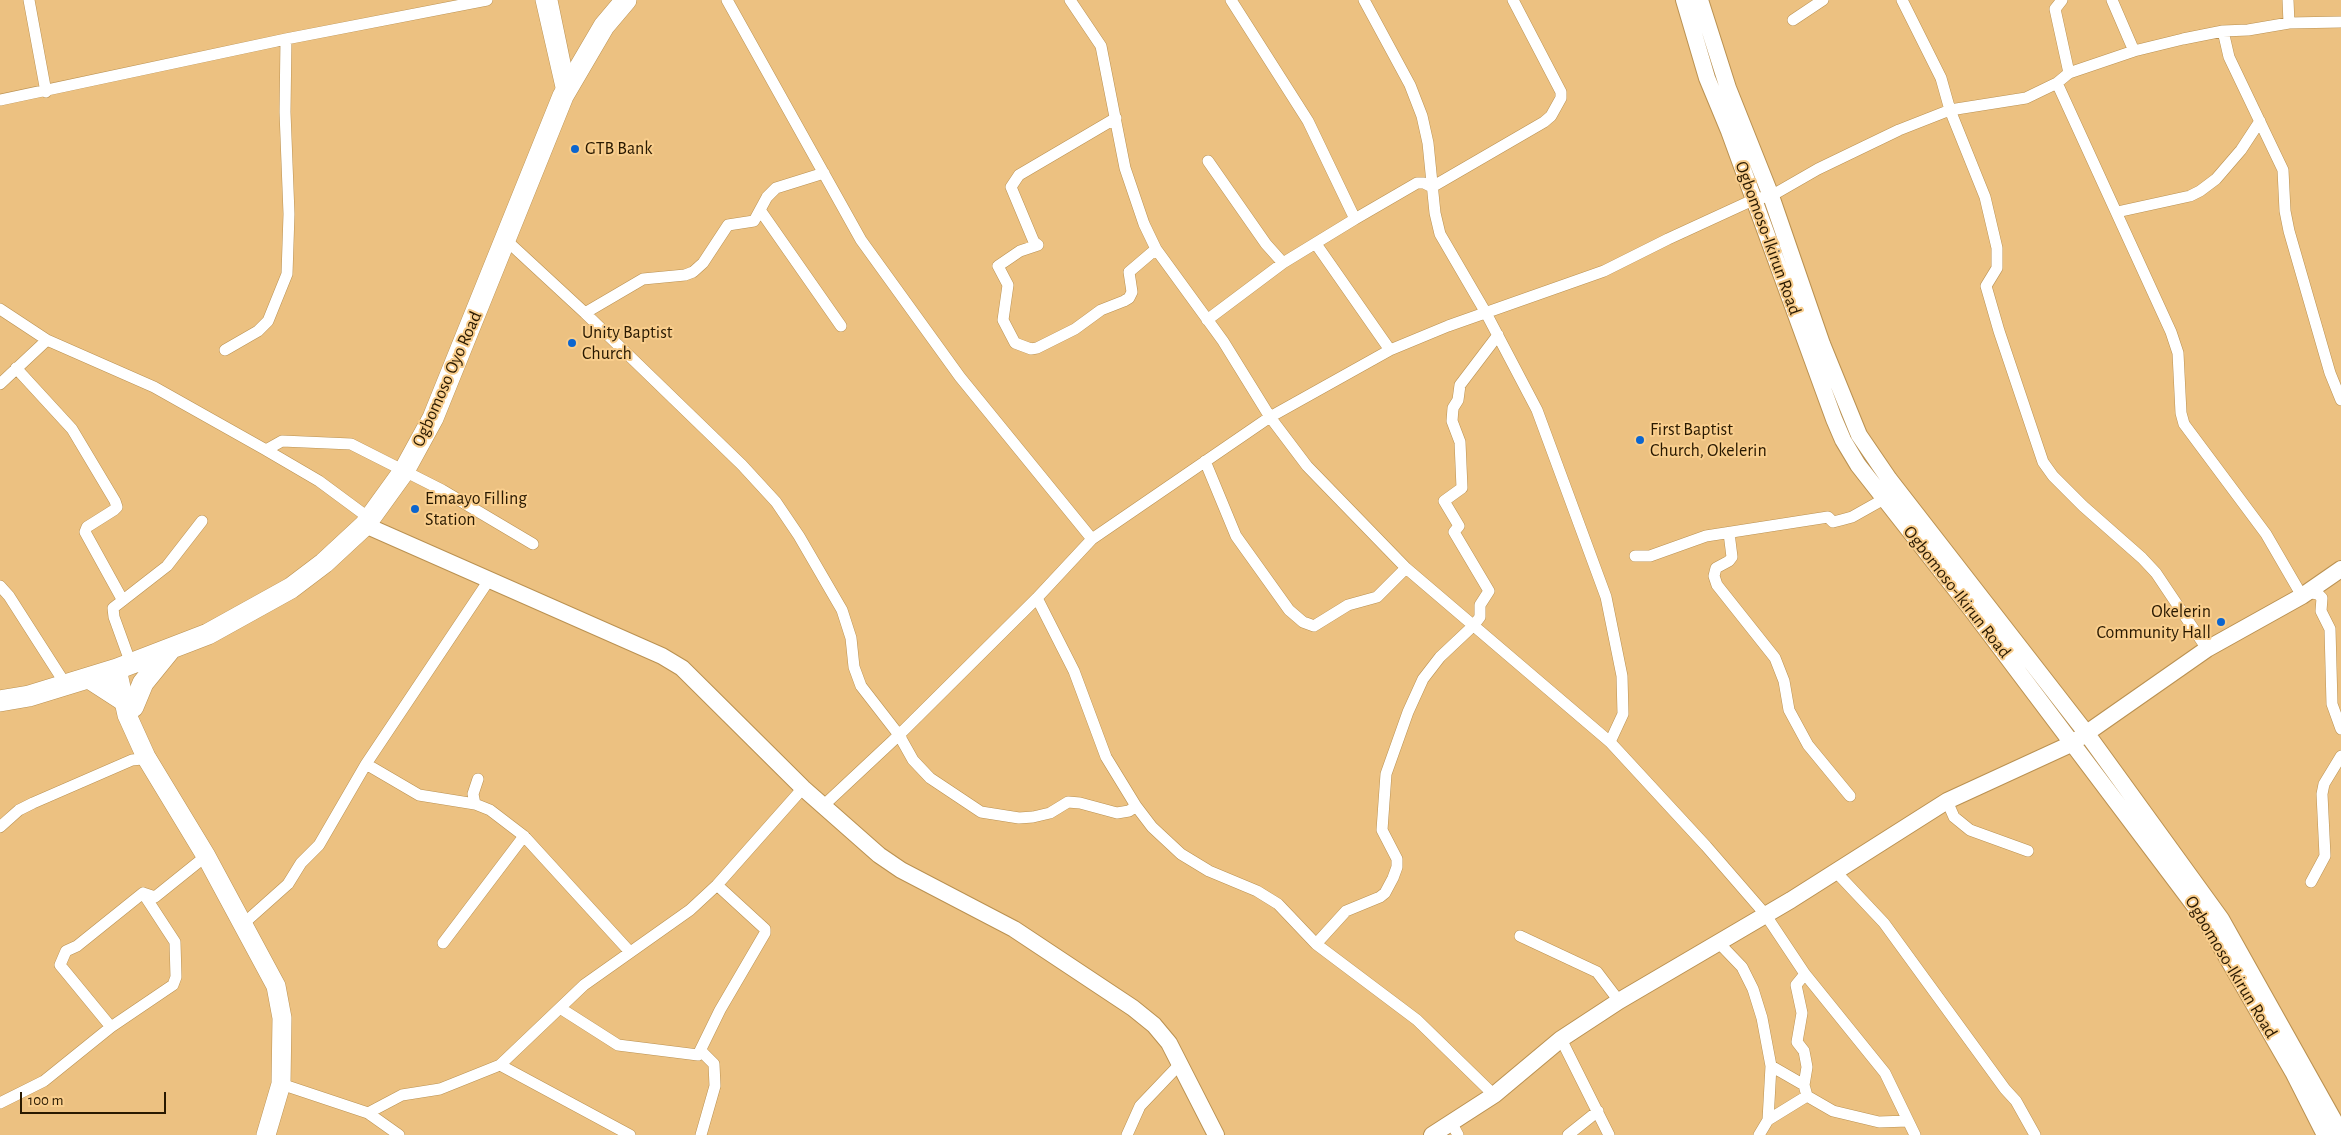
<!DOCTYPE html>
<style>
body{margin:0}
#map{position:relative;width:2341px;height:1135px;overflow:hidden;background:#ecc181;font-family:"Alegreya Sans",sans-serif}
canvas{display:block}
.scale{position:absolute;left:20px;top:1092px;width:146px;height:22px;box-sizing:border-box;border:2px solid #291900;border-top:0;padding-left:6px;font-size:15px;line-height:18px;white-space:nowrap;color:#291900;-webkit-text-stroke:4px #f9ce8d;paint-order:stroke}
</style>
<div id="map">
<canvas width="2341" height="1135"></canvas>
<div class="scale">100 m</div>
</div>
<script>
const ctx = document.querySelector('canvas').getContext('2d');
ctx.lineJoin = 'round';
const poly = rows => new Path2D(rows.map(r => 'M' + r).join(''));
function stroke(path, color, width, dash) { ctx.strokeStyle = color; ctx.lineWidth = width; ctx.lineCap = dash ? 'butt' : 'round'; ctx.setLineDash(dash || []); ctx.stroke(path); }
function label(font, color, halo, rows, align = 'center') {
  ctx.font = font + ' "Alegreya Sans",sans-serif'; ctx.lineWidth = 4; ctx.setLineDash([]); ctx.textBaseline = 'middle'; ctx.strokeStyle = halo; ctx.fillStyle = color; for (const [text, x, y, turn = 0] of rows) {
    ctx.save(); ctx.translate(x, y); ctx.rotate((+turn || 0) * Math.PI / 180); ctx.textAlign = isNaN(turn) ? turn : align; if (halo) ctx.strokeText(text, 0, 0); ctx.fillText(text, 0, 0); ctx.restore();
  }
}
const street = poly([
 [29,0,46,92],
 [541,0,563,96],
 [552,0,569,82],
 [727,0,861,240,960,377,1092,539],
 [1070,0,1101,46,1125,168,1144,224,1156,249,1223,341,1270,417,1390,350,1448,326,1604,271,1668,239,1755,199,1771,196,1818,169,1899,130,1950,110,2026,98,2057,83,2069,73,2134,51,2183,39,2223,31,2248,30,2289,23,2341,22],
 [1231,0,1308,121,1355,219],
 [1364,0,1410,85,1422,116,1428,143,1435,213,1440,234,1486,313,1537,410,1606,597,1622,676,1623,714,1610,742],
 [1902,0,1941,78,1950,110,1985,197,1997,248,1997,268,1986,286,1999,331,2043,462,2053,476,2083,506,2142,558,2156,573,2207,649],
 [2062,0,2055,9,2069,73],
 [2112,0,2134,51],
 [2288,0,2289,23],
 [1793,20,1823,0],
 [2223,31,2229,57,2283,170,2285,211,2289,231,2330,373,2341,400],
 [2057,83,2171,332,2178,353,2181,413,2184,424,2266,534,2302,596,2312,593,2318,594,2322,598,2321,611,2330,629,2332,704,2341,729],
 [0,100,286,39,487,0],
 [1116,118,1019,175,1011,187,1034,242,1038,245,1020,251,998,266,1008,285,1003,320,1015,343,1031,349,1037,348,1075,329,1101,310,1124,301,1129,298,1132,292,1129,272,1156,249],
 [1208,161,1266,244,1283,263],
 [760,210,841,326],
 [2117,212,2190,196,2200,191,2216,179,2241,150,2260,121],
 [506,240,585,313,742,465,776,502,799,536,842,610,851,638,854,667,861,686,899,735,913,760,930,778,981,812,1019,818,1033,817,1050,813,1068,802,1080,803,1117,813,1129,811,1136,806],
 [1316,244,1390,350],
 [0,309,47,340,154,387,266,450,282,441,351,444,442,490,533,544],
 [585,313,643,279,685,275,693,272,703,263,728,225,754,221,767,197,776,188,824,173],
 [1207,320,1283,263,1355,219,1417,183,1424,183,1432,187,1544,122,1551,116,1561,98,1561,92,1513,0],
 [225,350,258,331,268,321,287,274,289,214,285,112,286,39],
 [16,368,72,429,115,501,117,507,114,510,87,527,85,532,122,599],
 [0,384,47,340],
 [266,450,319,481,369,518],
 [1205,461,1236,536,1289,610,1303,622,1314,626,1348,605,1377,597,1406,568],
 [1729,533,1732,557,1729,561,1716,568,1714,576,1717,585,1775,658,1784,681,1789,710,1808,745,1850,796],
 [1635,556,1650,556,1706,536,1828,517,1833,522,1841,520,1852,517,1884,499],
 [0,586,9,596,66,685],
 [1037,598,1074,671,1106,757,1136,806,1152,827,1181,854,1209,871,1257,891,1278,904,1316,944,1417,1020,1494,1095],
 [131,664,114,617,113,608,167,566,202,521],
 [366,764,419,795,475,804],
 [478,779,473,794,475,804,490,810,524,836,630,952],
 [1947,801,1954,817,1970,830,2028,851],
 [823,806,899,735,1037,598,1092,539,1270,417,1307,466,1406,568,1610,742,1706,846,1765,914,1805,974,1885,1073,1915,1135],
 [0,827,19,810,33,803,132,760,151,758],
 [1836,872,1884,923,2005,1089,2016,1101,2035,1135],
 [2311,882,2325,856,2322,794,2324,784,2341,756],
 [242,925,288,884,301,863,319,845,366,764,489,580],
 [1520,936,1597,972,1619,1001],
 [443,943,524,836],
 [1719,943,1742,967,1753,989,1762,1018,1771,1066,1768,1120,1759,1135],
 [1316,944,1346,911,1380,897,1385,893,1393,878,1397,867,1397,859,1382,830,1386,774,1408,712,1423,679,1440,657,1474,625,1480,617,1480,605,1489,591,1454,532,1459,526,1444,501,1462,488,1460,442,1452,421,1453,408,1458,400,1460,385,1498,335],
 [1805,974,1796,985,1802,1013,1797,1042,1804,1051,1807,1067,1804,1085,1807,1096],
 [560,1008,618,1045,698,1055,720,1010,765,933,765,929,717,885],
 [111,1027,173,985,176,977,175,942,143,893],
 [1561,1039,1609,1135],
 [701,1051,714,1064,715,1086,701,1135],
 [500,1065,630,1135],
 [1771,1066,1804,1085],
 [281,1084,368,1113,399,1135],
 [0,1103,44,1081,111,1027,60,965,66,951,77,946,143,893,155,897,206,856],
 [368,1113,402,1095,440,1089,500,1065,584,985,690,910,717,885,803,788],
 [1768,1120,1807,1096,1833,1111,1879,1122,1908,1121],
 [1452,1124,1458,1135],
 [1127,1135,1140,1106,1180,1064],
 [1568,1135,1598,1111]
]);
const secondary = poly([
 [1684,0,1707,78,1729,131,1834,419,1843,440,1858,465,1971,609,2206,921,2293,1072,2325,1135],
 [1700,0,1728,88,1771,196,1822,344,1859,435,1889,479,2087,734,2221,919,2341,1133],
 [365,525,662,656,682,668,803,788,879,855,901,870,1014,929,1133,1008,1154,1025,1169,1043,1216,1135],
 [1432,1135,1494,1095,1561,1039,1619,1001,1791,900,1947,801,2071,744,2207,649,2302,596,2341,569]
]);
const primary = poly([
 [117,669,127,715,146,757,206,856,276,986,282,1018,281,1084,266,1135]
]);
const highway = poly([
 [89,678,123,700],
 [0,701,29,696,117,669,208,634,291,588,324,563,365,525,404,471,433,418,563,96,604,26,626,0],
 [133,707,143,683,169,651]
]);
const markers = [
 [575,149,5,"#0b65cf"],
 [572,343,5,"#0b65cf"],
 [1640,440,5,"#0b65cf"],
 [415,509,5,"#0b65cf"],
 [2221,622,5,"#0b65cf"]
];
const poiNames = [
 ["GTB Bank",585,149],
 ["Unity Baptist",582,333],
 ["Church",582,354],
 ["First Baptist",1650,430],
 ["Church, Okelerin",1650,451],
 ["Emaayo Filling",425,499],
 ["Station",425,520],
 ["Okelerin",2211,612,"right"],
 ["Community Hall",2211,633,"right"]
];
const streetNames = [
 ["Ogbomoso-Ikirun Road",1768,238,70],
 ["Ogbomoso Oyo Road",447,379,-66],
 ["Ogbomoso-Ikirun Road",1957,592,52],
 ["Ogbomoso-Ikirun Road",2231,967,59]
];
stroke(street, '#ba9151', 12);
stroke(secondary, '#ba9151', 18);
stroke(primary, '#ba9151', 20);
stroke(highway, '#ba9151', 22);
stroke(street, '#fff', 11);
stroke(secondary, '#fff', 16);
stroke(primary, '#fff', 19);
stroke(highway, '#fff', 21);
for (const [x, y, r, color] of markers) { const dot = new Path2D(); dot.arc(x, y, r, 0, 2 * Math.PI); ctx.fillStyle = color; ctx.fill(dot); stroke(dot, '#f9ce8d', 2); }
label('18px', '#291900', '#f9ce8d', poiNames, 'left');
label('18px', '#291900', '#f9ce8d', streetNames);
</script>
